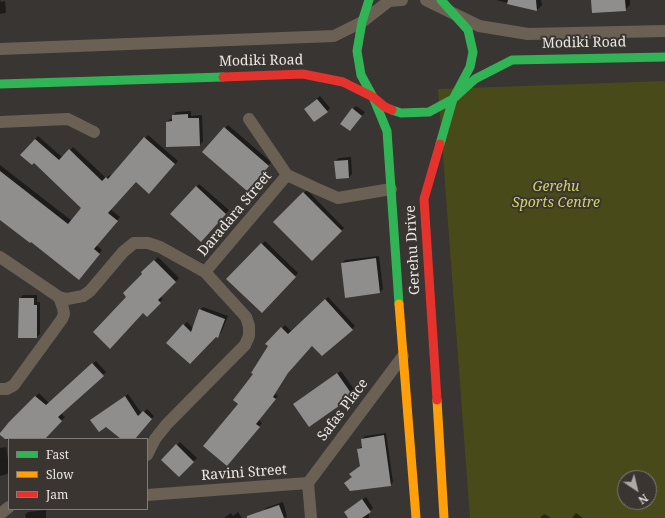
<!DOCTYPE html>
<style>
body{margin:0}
#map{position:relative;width:665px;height:518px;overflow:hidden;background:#383533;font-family:"Noto Serif",serif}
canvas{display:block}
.legend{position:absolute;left:8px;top:438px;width:140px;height:72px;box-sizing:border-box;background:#3a3531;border:1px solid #807c79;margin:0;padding:5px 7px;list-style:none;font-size:12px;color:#eae7e4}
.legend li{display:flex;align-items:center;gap:8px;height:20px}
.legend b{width:20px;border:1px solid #807c79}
.north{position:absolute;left:617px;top:470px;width:40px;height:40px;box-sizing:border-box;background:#3a3531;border:1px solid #807c79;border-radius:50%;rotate:145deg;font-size:11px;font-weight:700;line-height:16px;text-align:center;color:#eae7e4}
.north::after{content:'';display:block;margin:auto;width:14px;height:18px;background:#aca9a6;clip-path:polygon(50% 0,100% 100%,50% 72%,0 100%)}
</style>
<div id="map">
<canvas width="665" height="518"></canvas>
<ul class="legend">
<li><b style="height:5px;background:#30b455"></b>Fast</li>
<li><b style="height:5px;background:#ff9f0a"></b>Slow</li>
<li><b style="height:5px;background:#e5322d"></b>Jam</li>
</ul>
<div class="north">N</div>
</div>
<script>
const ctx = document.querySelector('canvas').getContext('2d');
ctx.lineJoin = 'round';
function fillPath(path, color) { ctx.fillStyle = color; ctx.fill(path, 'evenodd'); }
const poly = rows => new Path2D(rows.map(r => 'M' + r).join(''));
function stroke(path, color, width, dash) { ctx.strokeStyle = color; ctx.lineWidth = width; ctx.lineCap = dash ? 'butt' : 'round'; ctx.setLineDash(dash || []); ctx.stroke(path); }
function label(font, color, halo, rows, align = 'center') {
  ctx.font = font + ' "Noto Serif",serif'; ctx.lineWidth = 4; ctx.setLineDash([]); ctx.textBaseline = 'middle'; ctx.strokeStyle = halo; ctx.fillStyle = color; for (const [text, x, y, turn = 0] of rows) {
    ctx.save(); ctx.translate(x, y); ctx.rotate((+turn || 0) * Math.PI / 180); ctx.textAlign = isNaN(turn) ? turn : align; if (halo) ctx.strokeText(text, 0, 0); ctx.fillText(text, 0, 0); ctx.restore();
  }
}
const green = poly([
 [665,81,665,518,470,518,438,89],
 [625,478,649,478,649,502,625,502]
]);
const shadow = poly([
 [0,0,1,2,5,1,6,12,5,13,0,14],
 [496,0,541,0,542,5,537,10],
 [592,0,630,0,630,5,625,10],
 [320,96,330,108,327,111,308,106],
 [356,106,365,112,353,127,353,109],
 [191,111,191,116,202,115,203,141,200,145,167,122,170,119,173,119,173,115,176,112],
 [228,125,271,162,250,187,225,128],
 [148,135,178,161,152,189,136,181,110,209,120,217,96,245,102,250,83,275,0,218,0,165,72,221,82,208,35,139,38,136,63,158,73,147,106,178,110,175,111,176],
 [351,157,352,174,349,177,337,178,335,161,339,158],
 [199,184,229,210,204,237,172,214],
 [307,190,344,228,312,260,274,222],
 [265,241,298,273,262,311,228,279],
 [379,256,383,289,380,292,342,263,345,260],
 [158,257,179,278,160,297,163,299,147,315,127,297,144,274,143,272],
 [23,295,37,295,37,302,40,302,40,334,37,337,20,298],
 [328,297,355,326,352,329,313,345,291,368,275,394,278,396,259,420,262,423,230,462,240,404,269,346,267,344,285,325,291,331],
 [203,307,228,316,221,333,218,336,168,342,187,322,193,328,200,310],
 [96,361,106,372,60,413,65,417,43,439,9,439,9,441,0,434,39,393,49,403],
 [341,371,356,392,309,426,297,401],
 [128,394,142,414,147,409,154,416,134,439,122,439,95,417],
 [386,433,393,482,390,485,353,477,361,466,358,449,363,446,362,439,365,436],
 [180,442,197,458,179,476,163,459],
 [6,447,9,464,9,472,7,474,0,476,0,448],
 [366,497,373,508,369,512,369,518,350,518,345,512],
 [283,502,287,516,285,518,265,518,263,511,266,508],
 [46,510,46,518,26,518,25,515,28,512],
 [238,512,242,518,224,518,231,513,233,516],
 [576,513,583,518,572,518],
 [544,514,551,518,540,518]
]);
const building = poly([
 [508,0,536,0,537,11,507,4],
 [591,0,625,0,626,11,592,13],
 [317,99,328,112,314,122,304,109],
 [352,108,362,116,350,131,340,124],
 [188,114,188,118,199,118,200,146,166,147,166,122,172,121,172,115],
 [224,127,269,166,247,191,202,152],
 [144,137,175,164,149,194,136,182,108,213,118,221,94,249,100,254,79,280,31,242,30,243,0,220,0,171,68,224,81,208,34,163,32,165,20,155,35,139,59,160,69,149,102,181,106,177,108,179],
 [348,160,349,178,336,179,334,161],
 [196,186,226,214,201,242,170,214],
 [303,192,342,231,312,261,273,222],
 [261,243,296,277,262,313,226,279],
 [376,258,380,293,345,298,341,263],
 [154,260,176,282,158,300,161,303,147,317,143,313,110,349,93,332,126,297,123,293,142,274,141,272],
 [19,298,34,298,34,305,37,305,37,338,18,338],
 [325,299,353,330,322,356,312,346,288,373,273,397,276,399,256,424,260,427,227,466,203,446,238,404,233,400,253,374,251,373,268,346,265,344,281,327,288,334],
 [199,309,225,319,218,338,216,337,190,364,166,343,183,324,191,332],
 [92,363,104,376,58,417,62,421,45,439,5,439,0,435,0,433,9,422,35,396,46,405],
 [337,373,353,396,309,427,293,404],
 [125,396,138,416,143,411,152,419,135,439,121,439,106,427,99,432,90,420],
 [384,435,391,486,350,491,344,483,352,477,349,474,360,466,357,449,362,448,361,439],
 [176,444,194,462,179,477,161,460],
 [362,499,371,512,362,518,348,518,344,512],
 [279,505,284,518,247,518,247,516]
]);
const street = poly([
 [426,0,479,26,528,34,665,31],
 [0,49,334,36,362,22,389,1,402,0],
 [249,119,287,175,315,188,338,198,391,189],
 [0,122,68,119,94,132],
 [0,257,59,297,67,299,83,296,90,291,123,252,134,243,148,243,160,247,205,272,246,317,249,326,249,336,245,345,167,424,155,439,147,455],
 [205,272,287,175],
 [0,389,7,389,14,385,62,319,64,314,63,308,59,297],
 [308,483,403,356],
 [147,495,308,483,311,518],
 [0,514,9,507]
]);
const fast = poly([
 [369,0,362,22,357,51,361,75,373,97,387,131,399,304],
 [0,84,223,77],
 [392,110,401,113,429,112,453,99,475,79,512,60,665,57],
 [440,144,453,99,470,67,473,52,468,30,441,0]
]);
const slow = poly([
 [399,304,416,518],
 [437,400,444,518]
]);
const jam = poly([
 [223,77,303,74,343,82,373,97,385,107,392,110],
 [437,400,424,199,440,144]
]);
const streetNames = [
 ["Modiki Road",584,43,-1],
 ["Modiki Road",261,61,-1],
 ["Daradara Street",235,214,-50],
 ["Gerehu Drive",413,250,-93],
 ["Safas Place",343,410,-53],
 ["Ravini Street",244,473,-4]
];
const parkNames = [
 ["Gerehu",556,187],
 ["Sports Centre",556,203]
];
fillPath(green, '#484a1a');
fillPath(shadow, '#0007');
fillPath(building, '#908d8d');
stroke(street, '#6a6154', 12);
stroke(fast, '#30b455', 9);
stroke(slow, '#ff9f0a', 9);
stroke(jam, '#e5322d', 9);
label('14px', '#eae7e4', '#3a3531', streetNames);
label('italic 14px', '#d0d465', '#3a3531', parkNames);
</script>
